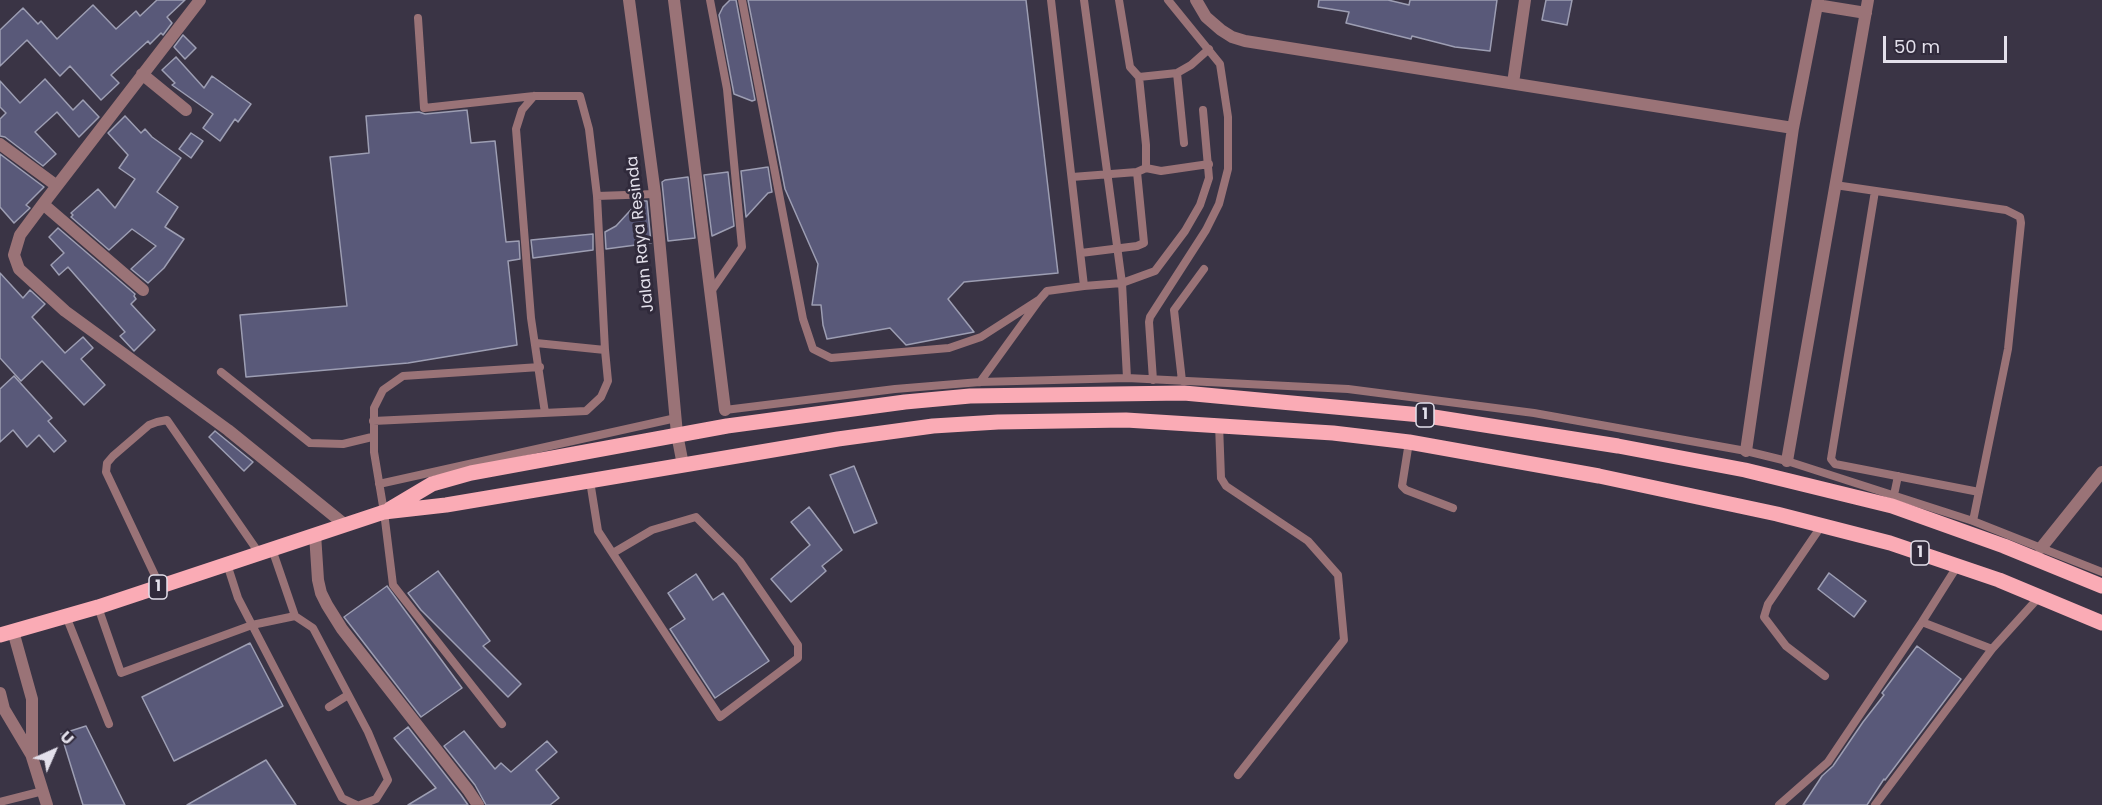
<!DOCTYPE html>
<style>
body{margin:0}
#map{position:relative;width:2102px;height:805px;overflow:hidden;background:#3a3445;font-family:Poppins,sans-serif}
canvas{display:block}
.north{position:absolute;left:24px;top:721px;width:60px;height:60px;-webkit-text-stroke:4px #302a3b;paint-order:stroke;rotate:45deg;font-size:16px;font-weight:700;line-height:24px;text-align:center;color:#e3e0eb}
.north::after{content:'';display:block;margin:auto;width:21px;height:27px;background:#e3e0eb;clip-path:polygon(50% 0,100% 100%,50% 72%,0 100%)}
.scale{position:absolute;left:1883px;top:36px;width:124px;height:27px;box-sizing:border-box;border:3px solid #e3e0eb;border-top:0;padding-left:8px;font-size:18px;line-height:21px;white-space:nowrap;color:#e3e0eb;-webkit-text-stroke:4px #302a3b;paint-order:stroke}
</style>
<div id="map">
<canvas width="2102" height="805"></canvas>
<div class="north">U</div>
<div class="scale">50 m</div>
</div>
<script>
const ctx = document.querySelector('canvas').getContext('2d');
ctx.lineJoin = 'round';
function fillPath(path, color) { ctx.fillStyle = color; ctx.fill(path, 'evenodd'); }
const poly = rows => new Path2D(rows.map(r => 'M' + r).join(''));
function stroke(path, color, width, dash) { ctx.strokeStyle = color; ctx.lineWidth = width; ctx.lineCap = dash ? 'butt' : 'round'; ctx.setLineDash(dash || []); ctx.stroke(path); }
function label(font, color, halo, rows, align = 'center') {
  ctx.font = font + ' Poppins,sans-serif'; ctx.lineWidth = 6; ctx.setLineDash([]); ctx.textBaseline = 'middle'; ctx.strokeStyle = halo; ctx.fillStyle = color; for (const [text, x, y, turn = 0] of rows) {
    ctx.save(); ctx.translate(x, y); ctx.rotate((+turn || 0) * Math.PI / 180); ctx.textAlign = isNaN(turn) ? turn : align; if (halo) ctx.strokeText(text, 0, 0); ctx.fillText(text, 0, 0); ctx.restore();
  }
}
const building = poly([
 [157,0,185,0,167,17,172,23,163,35,161,33,150,44,148,41,111,75,119,83,101,100,70,66,60,76,27,40,0,66,0,30,23,8,38,24,41,21,57,39,93,5,116,29,136,11,140,16,157,0],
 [730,0,736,0,755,100,752,101,734,94,719,15,723,7,730,0],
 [748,0,1026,0,1058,273,964,282,948,299,974,332,906,345,890,328,827,339,823,325,821,305,812,305,818,264,785,189,748,0],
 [1319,0,1388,0,1409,5,1410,0,1497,0,1490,51,1455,47,1412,36,1411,39,1346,23,1349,12,1318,7,1319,0],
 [1546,0,1572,0,1567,25,1542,20,1546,0],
 [183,35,196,48,185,59,174,47,183,35],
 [176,57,204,88,212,76,251,104,238,122,235,119,220,141,203,128,213,114,172,85,175,83,162,70,176,57],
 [45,79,73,110,83,100,99,117,79,137,57,112,35,132,56,154,43,166,5,137,0,136,0,119,6,113,0,107,0,81,20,103,45,79],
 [467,110,471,143,495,141,506,242,519,241,520,259,508,261,517,345,408,363,246,377,240,315,347,306,330,157,369,153,366,116,419,112,425,114,467,110],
 [125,116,141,133,145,129,152,137,181,158,157,192,178,207,165,227,184,239,164,268,148,283,131,269,156,246,132,229,109,250,71,217,73,215,71,213,98,189,115,208,135,179,119,168,128,155,108,133,125,116],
 [191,133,203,141,191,158,179,149,191,133],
 [0,154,44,187,26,205,30,208,14,223,0,207,0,154],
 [768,167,772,192,768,193,746,217,741,171,768,167],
 [728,172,734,226,712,236,704,175,728,172],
 [688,177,695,238,668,241,662,182,665,180,688,177],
 [639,201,647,201,651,243,606,249,605,232,616,226,639,201],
 [58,228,135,294,134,296,136,299,131,304,155,330,134,351,120,336,125,332,68,267,59,275,51,265,64,253,49,237,58,228],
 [593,234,593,250,533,258,531,240,593,234],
 [0,273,23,298,30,290,45,304,32,317,65,353,83,337,93,348,81,359,105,385,84,405,42,361,21,381,0,358,0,273],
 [14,376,52,418,48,421,66,441,54,452,39,435,27,447,13,430,0,442,0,389,14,376],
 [215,431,253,462,244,471,209,437,215,431],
 [854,466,877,523,854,533,830,475,854,466],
 [809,507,842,550,822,566,826,571,791,602,771,579,810,545,791,522,809,507],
 [438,571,490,641,483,646,521,684,508,697,421,610,408,593,438,571],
 [1829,573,1866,601,1854,617,1818,589,1829,573],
 [696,574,713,600,723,593,769,661,715,698,670,629,685,619,668,593,696,574],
 [387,586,462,688,421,717,344,617,387,586],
 [250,643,283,706,174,761,142,697,250,643],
 [1917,646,1961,679,1885,780,1884,779,1867,805,1803,805,1822,776,1833,766,1863,722,1884,695,1882,693,1885,689,1917,646],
 [86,726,125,805,83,805,61,734,86,726],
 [408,727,461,795,468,805,408,805,436,788,394,738,408,727],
 [464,731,495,769,501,763,511,772,547,741,557,752,536,770,559,798,550,805,486,805,475,785,444,746,464,731],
 [266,760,296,805,187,805,266,760]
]);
const service = poly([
 [710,0,727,89,742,247,710,293],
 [742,0,803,319,813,349,831,358,949,348,981,337,1040,299],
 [1084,0,1122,283,1127,378],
 [418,18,424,108,534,96,580,96,589,129,597,196,605,350,536,343],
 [1177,73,1191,65,1209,49],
 [1139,77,1177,73,1184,143],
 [534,96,522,110,516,129,531,318,545,413],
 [1146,168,1161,171,1209,164],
 [1072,177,1137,172],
 [1835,185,2006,210,2020,217,2021,223,2008,349,1973,521],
 [1875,191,1831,459,1835,464,1979,492],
 [597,196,655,194],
 [1081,253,1137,246,1144,243,1137,172,1146,168,1146,145,1139,77,1130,67,1119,0],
 [1084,286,1122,283,1155,271,1185,231,1200,205,1209,178,1203,110],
 [221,372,310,443,343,444,372,437],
 [1153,380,1149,322,1150,317,1206,230,1219,204,1228,169,1228,117,1220,64,1168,0],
 [1182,381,1174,310,1204,269],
 [980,382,1040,299,1047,291,1084,286,1051,0],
 [725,410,895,389,980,382,1127,378,1348,389,1534,413,1746,451,1787,461,1973,521,2102,572],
 [373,421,586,411,601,397,608,381,605,350],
 [1219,424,1221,478,1226,486,1308,541,1338,575,1344,640,1238,775],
 [1409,442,1402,486,1406,490,1453,508],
 [590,481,598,531,720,717,798,658,798,645,740,561,696,517,652,530,613,553],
 [379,484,676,418],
 [1894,495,1898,476],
 [1822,525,1768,604,1764,617,1786,646,1825,676],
 [272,549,295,616],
 [227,564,238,598,342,798,357,805],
 [160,586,106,472,107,463,113,456,149,425,157,422,167,420,259,553],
 [98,607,121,673,252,625,295,616,313,628,368,732,388,780,376,799,360,805],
 [66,616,109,724],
 [1922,622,1992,649],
 [329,707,348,695],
 [502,724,393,585,384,512,374,452,374,408,383,390,403,376,540,367],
 [0,802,43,791],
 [1779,805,1828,762,1922,622,1958,565],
 [1875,805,1992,649,2040,596]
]);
const minor = poly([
 [200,0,43,204,20,235,14,255,19,269,65,311,228,430,344,524],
 [1196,0,1206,17,1221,30,1232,37,1245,41,1793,128],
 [1817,5,1866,13],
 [142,74,186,110],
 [1513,83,1525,0],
 [0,144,57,186],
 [43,204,143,290],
 [1746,451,1793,128,1818,0],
 [1787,461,1868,0],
 [315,534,318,580,321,593,327,605,342,629,468,790,478,805],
 [2041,548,2102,472],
 [13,631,32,699,32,757,47,805],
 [0,693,4,709,32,756]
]);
const tertiary = poly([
 [629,0,655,194,677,434,683,465],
 [674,0,725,410]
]);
const primary = poly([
 [390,509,432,484,471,473,727,426,905,402,970,396,1184,393,1421,415,1618,446,1745,470,1892,506,2004,546,2102,586],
 [0,635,98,607,384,512,446,505,838,439,933,426,998,422,1126,420,1333,433,1409,442,1599,476,1777,514,1890,543,1999,580,2102,623]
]);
const shields = [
 [1425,415,18],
 [1920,553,18],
 [158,587,18]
];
const shieldNames = [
 ["1",1425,415],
 ["1",1920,553],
 ["1",158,587]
];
const streetNames = [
 ["Jalan Raya Resinda",641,234,-96]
];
fillPath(building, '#595979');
stroke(building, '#9d9eb3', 1.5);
stroke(service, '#9a7377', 8);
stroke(minor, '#9a7377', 12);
stroke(tertiary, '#9a7377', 12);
stroke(primary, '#faabb5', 15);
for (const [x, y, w] of shields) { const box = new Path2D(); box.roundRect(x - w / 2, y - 12, w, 24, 4.5); ctx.fillStyle = '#302a3b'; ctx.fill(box); stroke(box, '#e3e0eb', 1.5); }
label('bold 15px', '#e3e0eb', null, shieldNames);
label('16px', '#e3e0eb', '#302a3b', streetNames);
</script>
